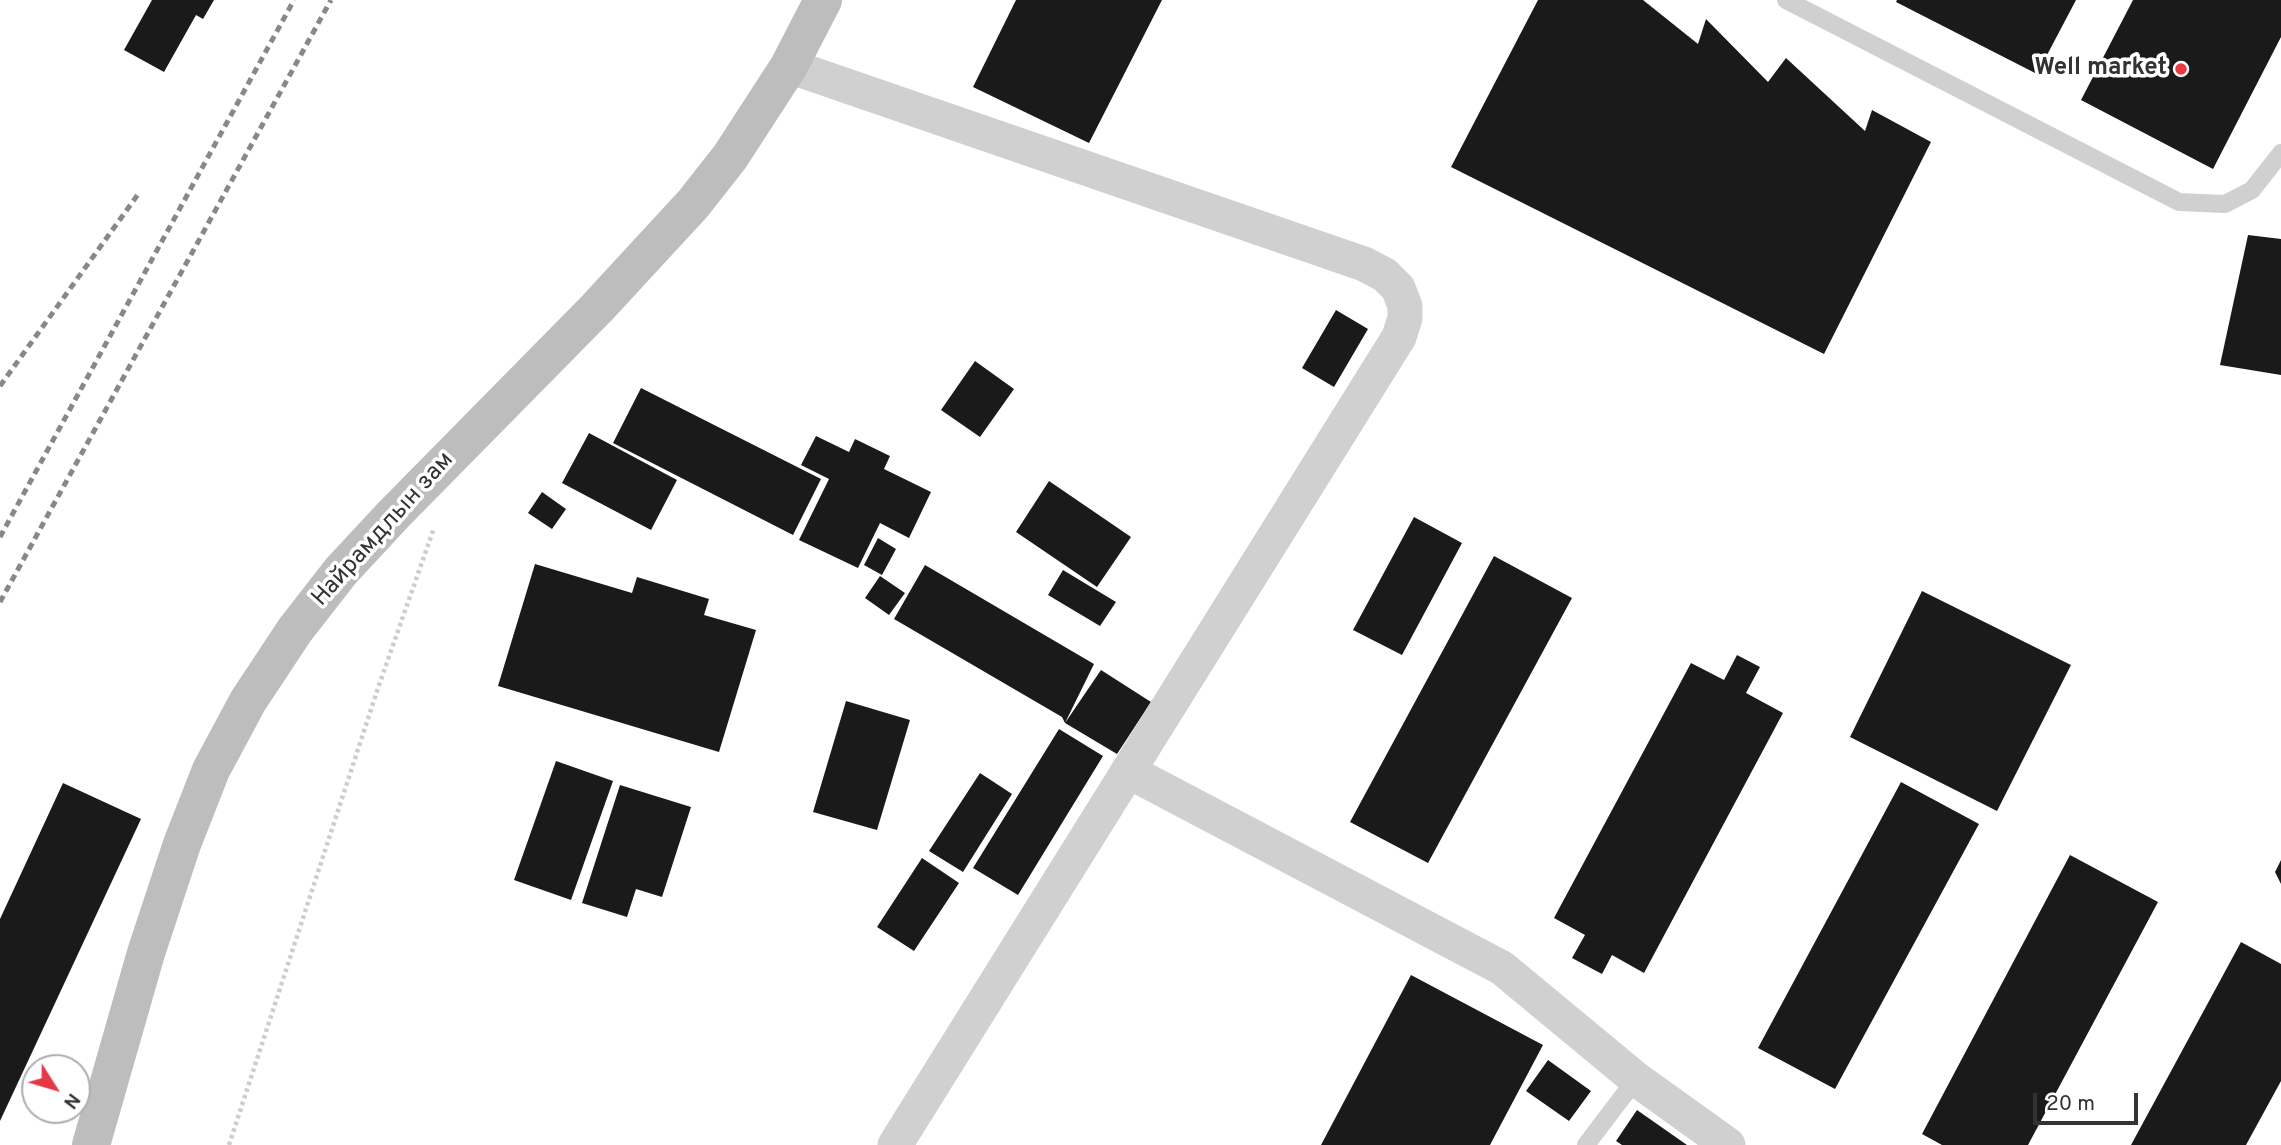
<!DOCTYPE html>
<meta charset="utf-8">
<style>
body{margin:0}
#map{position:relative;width:2281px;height:1145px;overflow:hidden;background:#fff;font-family:Overpass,sans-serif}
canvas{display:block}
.north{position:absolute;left:21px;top:1054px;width:70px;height:70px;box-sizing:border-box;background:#fff;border:2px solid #adadad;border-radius:50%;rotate:127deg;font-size:19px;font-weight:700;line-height:28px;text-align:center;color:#333}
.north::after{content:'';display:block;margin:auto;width:24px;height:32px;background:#e63946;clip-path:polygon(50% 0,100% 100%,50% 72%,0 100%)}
.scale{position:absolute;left:2033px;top:1093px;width:105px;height:32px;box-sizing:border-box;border:4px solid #333;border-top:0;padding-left:9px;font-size:21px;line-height:24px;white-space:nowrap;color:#333;-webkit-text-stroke:5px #fff;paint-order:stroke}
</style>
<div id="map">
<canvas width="2281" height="1145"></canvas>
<div class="north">N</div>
<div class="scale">20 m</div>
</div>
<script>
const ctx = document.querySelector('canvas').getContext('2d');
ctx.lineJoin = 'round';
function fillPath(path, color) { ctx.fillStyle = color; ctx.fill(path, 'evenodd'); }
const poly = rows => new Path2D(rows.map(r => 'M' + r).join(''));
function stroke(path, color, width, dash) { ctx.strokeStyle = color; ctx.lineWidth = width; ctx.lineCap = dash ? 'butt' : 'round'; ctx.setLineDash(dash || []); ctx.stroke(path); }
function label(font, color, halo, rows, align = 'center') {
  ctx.font = font + ' Overpass,sans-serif'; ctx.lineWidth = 7; ctx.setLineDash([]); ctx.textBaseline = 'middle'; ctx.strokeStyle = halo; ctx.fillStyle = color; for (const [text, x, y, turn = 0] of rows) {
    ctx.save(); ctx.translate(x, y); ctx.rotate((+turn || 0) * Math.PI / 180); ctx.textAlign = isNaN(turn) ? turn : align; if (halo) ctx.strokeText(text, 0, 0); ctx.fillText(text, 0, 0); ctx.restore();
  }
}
const building = poly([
 [152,0,214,0,203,19,196,15,164,72,124,50],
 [1016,0,1162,0,1089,143,973,87],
 [1538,0,1643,0,1698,44,1706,19,1768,82,1786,58,1865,131,1872,110,1931,142,1824,354,1451,167],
 [1897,0,2076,0,2037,74,1896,2],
 [2133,0,2281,0,2281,37,2213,169,2081,100],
 [2248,235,2281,239,2281,375,2220,365],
 [1336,310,1368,329,1334,387,1302,368],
 [975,361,1014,389,980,437,941,410],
 [641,388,821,479,793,535,613,443],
 [589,433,677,480,651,530,562,483],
 [816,436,849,452,855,439,890,456,884,469,931,492,909,538,880,523,858,568,799,540,829,479,801,465],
 [1049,481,1131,537,1097,587,1016,532],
 [542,492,566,509,552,529,528,513],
 [1414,517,1462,543,1402,655,1353,630],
 [878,538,896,549,882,575,864,565],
 [1494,556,1572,598,1428,863,1350,822],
 [535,564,632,593,637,577,709,599,704,615,756,630,719,752,498,686],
 [925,565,1094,664,1065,723,1101,670,1151,702,1117,754,1065,723,1062,717,894,619],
 [1063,570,1116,602,1100,626,1048,595],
 [880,576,905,593,889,615,865,598],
 [1922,591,2071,665,1997,811,1850,737],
 [1737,655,1760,667,1746,693,1783,713,1644,973,1612,955,1602,974,1572,958,1585,935,1554,918,1691,663,1724,680],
 [846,701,910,720,877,830,813,812],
 [1059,729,1103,756,1018,895,973,868],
 [556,761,613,781,571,900,514,880],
 [980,773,1012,794,963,872,929,851],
 [1901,782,1979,824,1835,1089,1758,1048],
 [63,783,141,819,0,1121,0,919],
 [620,785,691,807,662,897,636,889,627,917,582,903],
 [2070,855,2158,902,2028,1145,1942,1145,1922,1134],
 [922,858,959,883,914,951,877,927],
 [2281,860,2281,884,2275,872],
 [2241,942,2281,964,2281,1081,2246,1145,2131,1145],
 [1411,975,1543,1045,1490,1145,1321,1145],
 [1548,1060,1591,1091,1569,1121,1526,1091],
 [1637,1110,1687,1145,1622,1145,1616,1141]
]);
const path = poly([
 [229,1145,378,688,434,528]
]);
const service = poly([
 [1786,0,2179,202,2225,204,2252,190,2281,153],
 [1586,1145,1636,1079]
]);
const minor = poly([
 [789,66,1364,264,1385,275,1398,288,1405,306,1405,318,1399,337,895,1145],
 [1128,771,1502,968,1636,1079,1728,1145]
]);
const secondary = poly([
 [91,1145,146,953,182,844,211,770,248,701,295,630,341,571,394,514,597,308,693,204,730,157,789,66,823,0]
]);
const rail = poly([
 [0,386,139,193],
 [0,537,294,0],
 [0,602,331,0]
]);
const markers = [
 [2181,69,7,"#e63946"]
];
const poiNames = [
 ["Well market",2167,69]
];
const streetNames = [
 ["Найрамдлын зам",384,530,-48]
];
fillPath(building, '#1a1a1a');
stroke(path, '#cdcdcd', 4.5, [3.5, 3.5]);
stroke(service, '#d0d0d0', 18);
stroke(minor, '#d0d0d0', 35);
stroke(secondary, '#bdbdbd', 38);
stroke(rail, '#888', 5, [7, 5]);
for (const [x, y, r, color] of markers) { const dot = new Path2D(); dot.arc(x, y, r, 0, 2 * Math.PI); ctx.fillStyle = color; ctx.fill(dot); stroke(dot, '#fff', 2.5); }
label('bold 24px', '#333', '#fff', poiNames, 'right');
label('24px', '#333', '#fff', streetNames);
</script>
